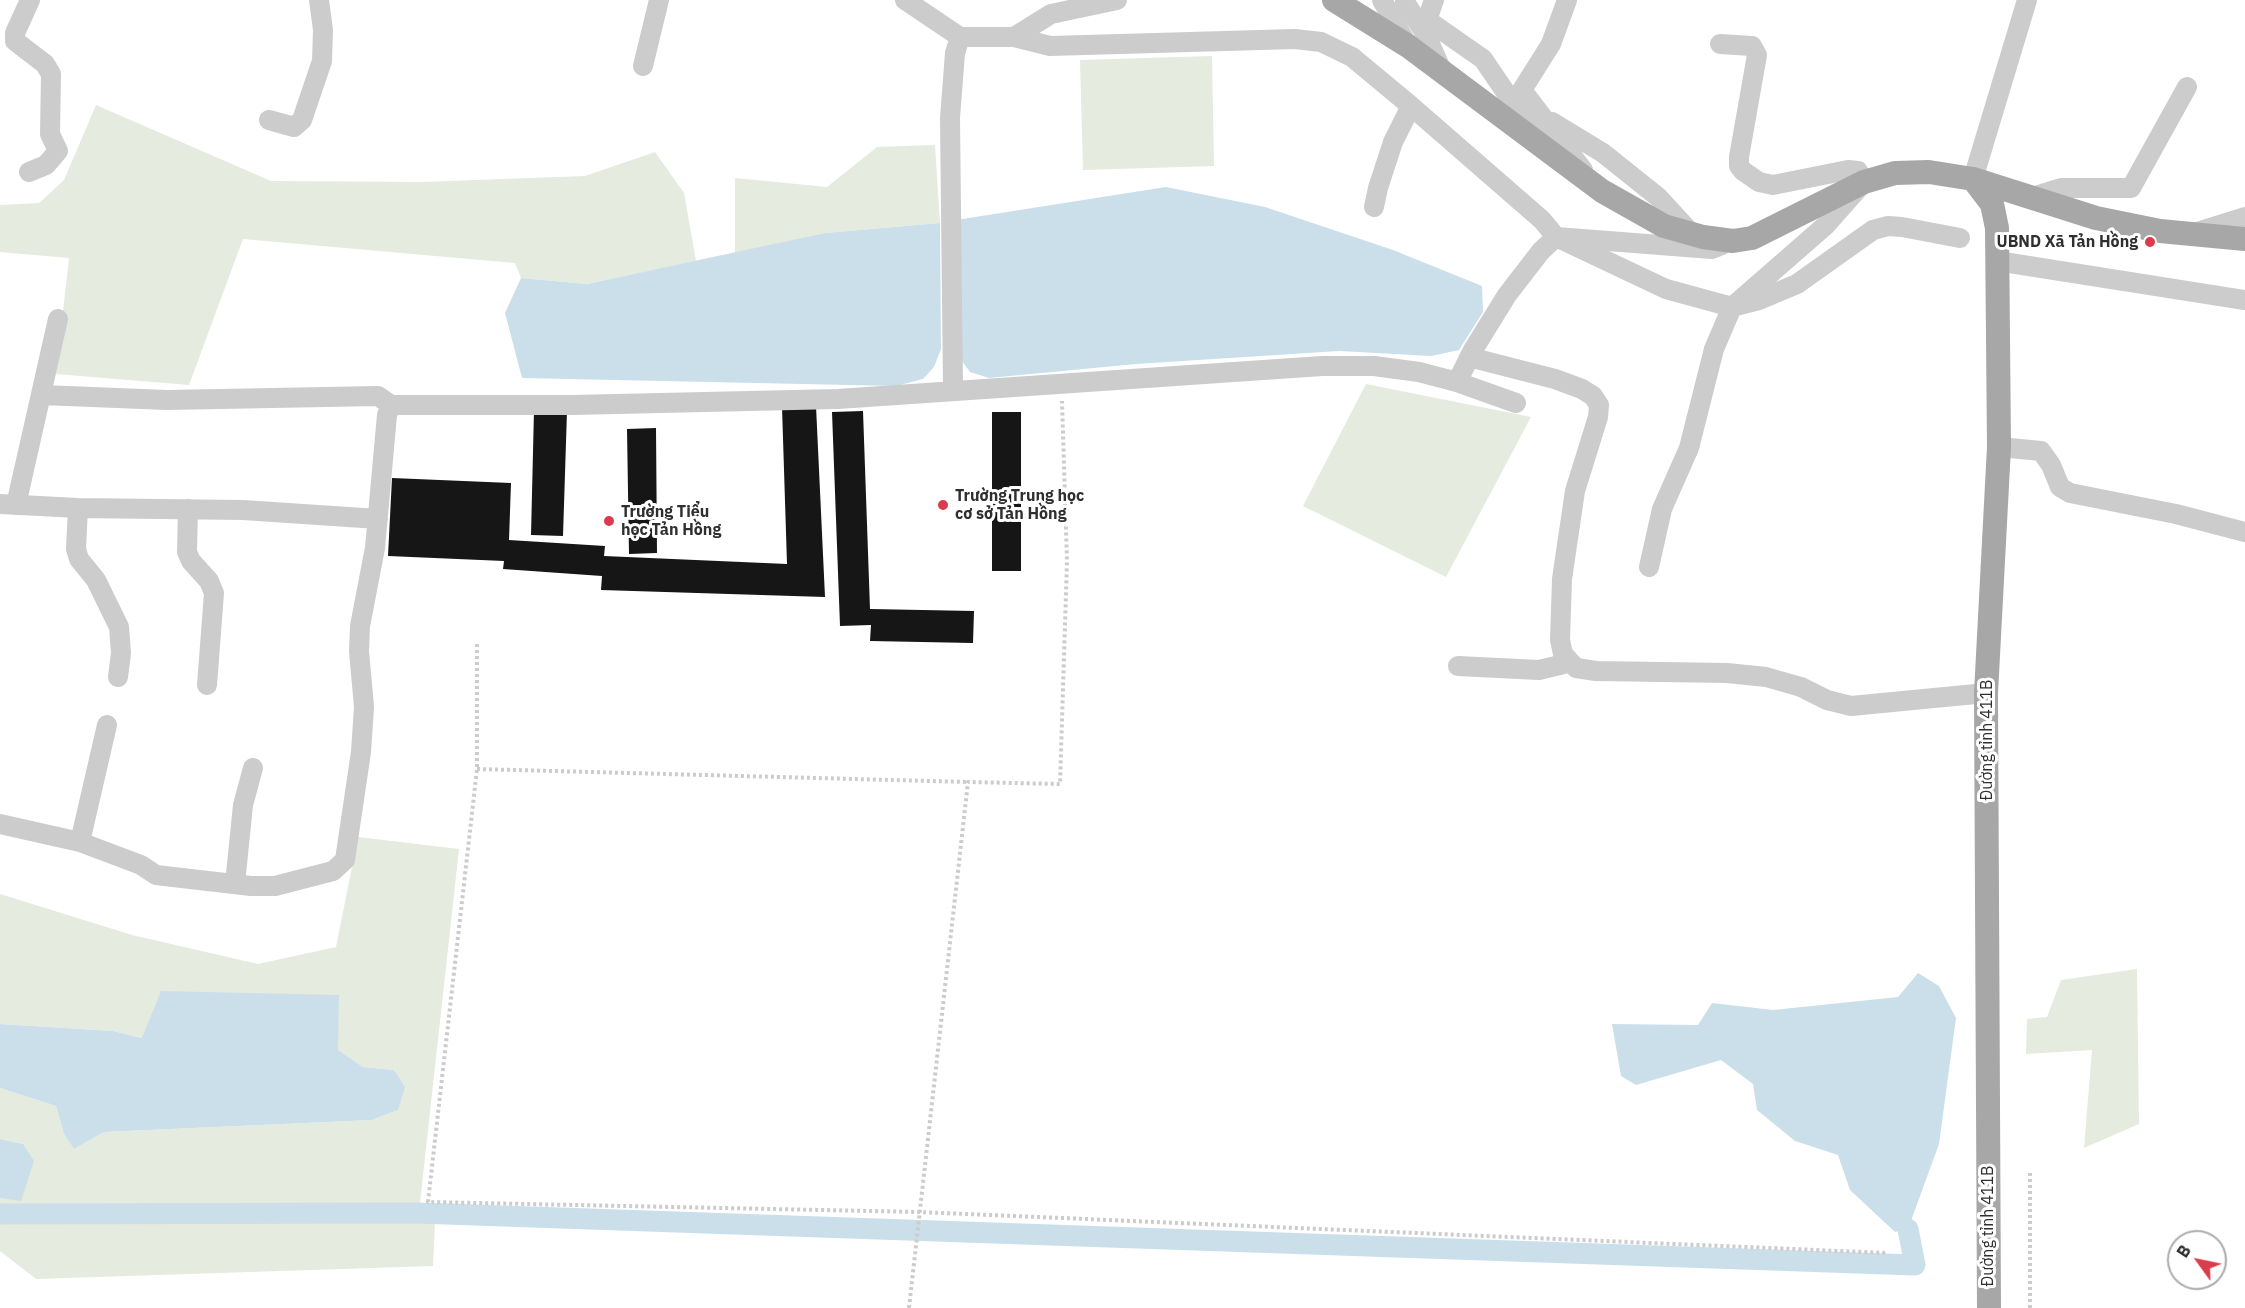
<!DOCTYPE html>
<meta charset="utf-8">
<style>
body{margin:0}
#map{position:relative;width:2245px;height:1308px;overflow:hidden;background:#fff;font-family:"IBM Plex Sans",sans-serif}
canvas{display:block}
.north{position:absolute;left:2167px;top:1230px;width:60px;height:60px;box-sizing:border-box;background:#fff;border:2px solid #acacac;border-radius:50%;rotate:303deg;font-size:16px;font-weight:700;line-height:24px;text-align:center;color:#2f2f2f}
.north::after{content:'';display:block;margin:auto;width:21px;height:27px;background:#db3c4b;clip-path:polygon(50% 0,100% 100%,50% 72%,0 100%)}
</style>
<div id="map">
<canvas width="2245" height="1308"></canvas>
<div class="north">B</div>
</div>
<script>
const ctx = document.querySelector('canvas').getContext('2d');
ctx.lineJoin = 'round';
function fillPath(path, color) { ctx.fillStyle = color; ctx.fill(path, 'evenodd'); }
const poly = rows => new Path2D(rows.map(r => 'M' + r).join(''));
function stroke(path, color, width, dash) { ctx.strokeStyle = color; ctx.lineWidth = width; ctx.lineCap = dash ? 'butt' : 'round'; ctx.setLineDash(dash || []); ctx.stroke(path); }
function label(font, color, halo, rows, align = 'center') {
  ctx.font = font + ' "IBM Plex Sans",sans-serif'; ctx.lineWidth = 6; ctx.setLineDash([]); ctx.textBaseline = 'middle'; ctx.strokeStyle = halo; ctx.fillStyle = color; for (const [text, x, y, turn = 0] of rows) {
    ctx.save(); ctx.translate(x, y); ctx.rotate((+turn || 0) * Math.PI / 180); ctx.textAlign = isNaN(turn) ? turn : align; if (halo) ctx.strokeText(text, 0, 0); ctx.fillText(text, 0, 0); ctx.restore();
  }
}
const green = poly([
 [1212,56,1214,166,1083,170,1080,60],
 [96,105,271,181,422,182,585,176,655,152,684,193,696,261,587,284,521,278,515,263,243,239,189,385,56,374,69,258,0,252,0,205,39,203,64,180],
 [935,145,940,223,825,233,735,253,735,178,827,187,877,147],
 [1366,384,1531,417,1446,577,1303,506],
 [358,837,459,849,418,1221,435,1221,433,1266,36,1279,0,1251,0,1198,21,1200,23,1144,0,1139,0,1088,56,1106,64,1134,74,1149,104,1132,372,1120,398,1110,395,1070,363,1067,337,1050,339,995,142,1038,113,1031,0,1024,0,894,132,935,258,964,336,947],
 [2137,969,2139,1124,2084,1148,2092,1050,2026,1054,2027,1019,2047,1017,2061,980]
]);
const water = poly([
 [1166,187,1265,207,1393,250,1482,286,1483,312,1459,350,1431,356,1339,351,1136,364,989,378,970,372,959,357,956,220],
 [940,223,941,349,934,367,923,379,896,386,522,378,505,313,521,278,587,284,825,233],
 [1918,973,1939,986,1956,1018,1939,1144,1908,1229,1895,1232,1850,1190,1838,1155,1795,1141,1757,1110,1753,1084,1721,1060,1636,1085,1621,1076,1612,1024,1698,1025,1712,1003,1773,1010,1898,997],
 [161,991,339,995,338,1050,363,1067,394,1070,405,1087,398,1110,372,1120,104,1132,74,1149,64,1134,56,1106,0,1088,0,1024,113,1031,142,1038],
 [0,1139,23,1144,34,1161,21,1201,0,1198]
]);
const canal = poly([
 [0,1214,417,1213,1915,1265,1908,1229]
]);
const building = poly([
 [816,406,825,597,601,590,602,576,503,569,504,561,388,556,392,478,511,483,509,540,605,546,604,556,787,564,782,407],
 [534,410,567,411,563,536,531,535],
 [863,411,870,609,974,611,973,643,870,641,871,625,840,626,832,412],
 [992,412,1021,412,1021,571,992,571],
 [656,428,657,553,629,554,627,429]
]);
const path = poly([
 [477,644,477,769,428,1202,920,1212,1887,1253],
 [477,769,968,782],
 [909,1308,968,782,1060,784,1067,561,1062,401],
 [2030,1308,2030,1172]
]);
const minor = poly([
 [905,0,960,37],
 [1117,0,1051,14,1014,37,1050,46,1295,39,1321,42,1352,57,1411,106,1542,220,1556,237,1712,249,1722,245],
 [1382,0,1408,46],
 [1434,0,1427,20,1483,59,1536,137],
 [1567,0,1551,44,1522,90,1583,170],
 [1405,2,1426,35,1443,73],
 [15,41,45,64,51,74,50,134,58,151,46,165,29,172],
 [15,41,15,33,30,0],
 [643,66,659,0],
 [269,120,294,127,302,120,322,61,323,30,319,0],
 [1552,122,1603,153,1658,197,1692,234],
 [1973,179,2027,0],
 [2029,198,2061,188,2131,188,2187,87],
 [1374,207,1378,188,1393,142,1411,106],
 [2197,232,2245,217],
 [1997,261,2245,300],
 [1469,357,1555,379,1582,389,1593,396,1599,405,1598,417,1575,491,1562,579,1560,640,1563,654,1576,668,1596,671,1727,673,1766,677,1801,687,1827,700,1851,706,1986,693],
 [1457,382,1516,403],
 [953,389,950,118,955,53,960,37,1014,37],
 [42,395,167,400,378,396,391,405],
 [1999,447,2041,451,2051,465,2060,487,2070,493,2176,514,2245,532],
 [0,504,78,508,243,510,378,519],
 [16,505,58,319],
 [78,508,76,549,79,559,96,580,119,627,121,653,118,677],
 [188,509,187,552,191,561,209,581,214,593,207,685],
 [1649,567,1662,509,1689,448,1714,349,1732,307,1826,225,1864,182,1858,171,1848,170,1773,185,1759,182,1743,171,1739,166,1739,157,1757,55,1752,46,1720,44],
 [1458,666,1539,670,1568,663],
 [0,824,80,842,107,725],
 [80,842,141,865,156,875,251,886,275,886,333,871,345,860,361,752,364,707,359,651,360,626,375,548,387,415,391,405,572,405,838,399,1322,366,1374,366,1419,372,1457,382,1473,350,1507,295,1541,251,1556,237,1666,289,1732,307,1759,300,1797,284,1873,230,1888,226,1902,227,1960,238],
 [235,884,243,805,253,768]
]);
const major = poly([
 [1334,0,1408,46,1602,191,1664,226,1703,237,1733,241,1752,238,1864,182,1895,173,1929,172,1973,179,2096,218,2160,231,2245,239],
 [1973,179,1992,204,1997,228,1999,447,1986,693,1989,1308]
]);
const markers = [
 [2150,242,6,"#db3c4b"],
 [943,505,6,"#db3c4b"],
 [609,521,6,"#db3c4b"]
];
const poiNames = [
 ["UBND Xã Tản Hồng",2138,242,"right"],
 ["Trường Trung học",955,496],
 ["cơ sở Tản Hồng",955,514],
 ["Trường Tiểu",621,512],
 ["học Tản Hồng",621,530]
];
const streetNames = [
 ["Đường tỉnh 411B",1987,740,-90],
 ["Đường tỉnh 411B",1988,1226,-90]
];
fillPath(green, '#e5ebde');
fillPath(water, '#cbdfea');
stroke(canal, '#cbdfea', 21);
fillPath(building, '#161616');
stroke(path, '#ccc', 4, [3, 3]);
stroke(minor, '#ccc', 20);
stroke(major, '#a7a7a7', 24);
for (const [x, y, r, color] of markers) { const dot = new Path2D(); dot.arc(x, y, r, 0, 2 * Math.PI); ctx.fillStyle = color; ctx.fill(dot); stroke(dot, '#fff', 2); }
label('bold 16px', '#2f2f2f', '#fff', poiNames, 'left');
label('16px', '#2f2f2f', '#fff', streetNames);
</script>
